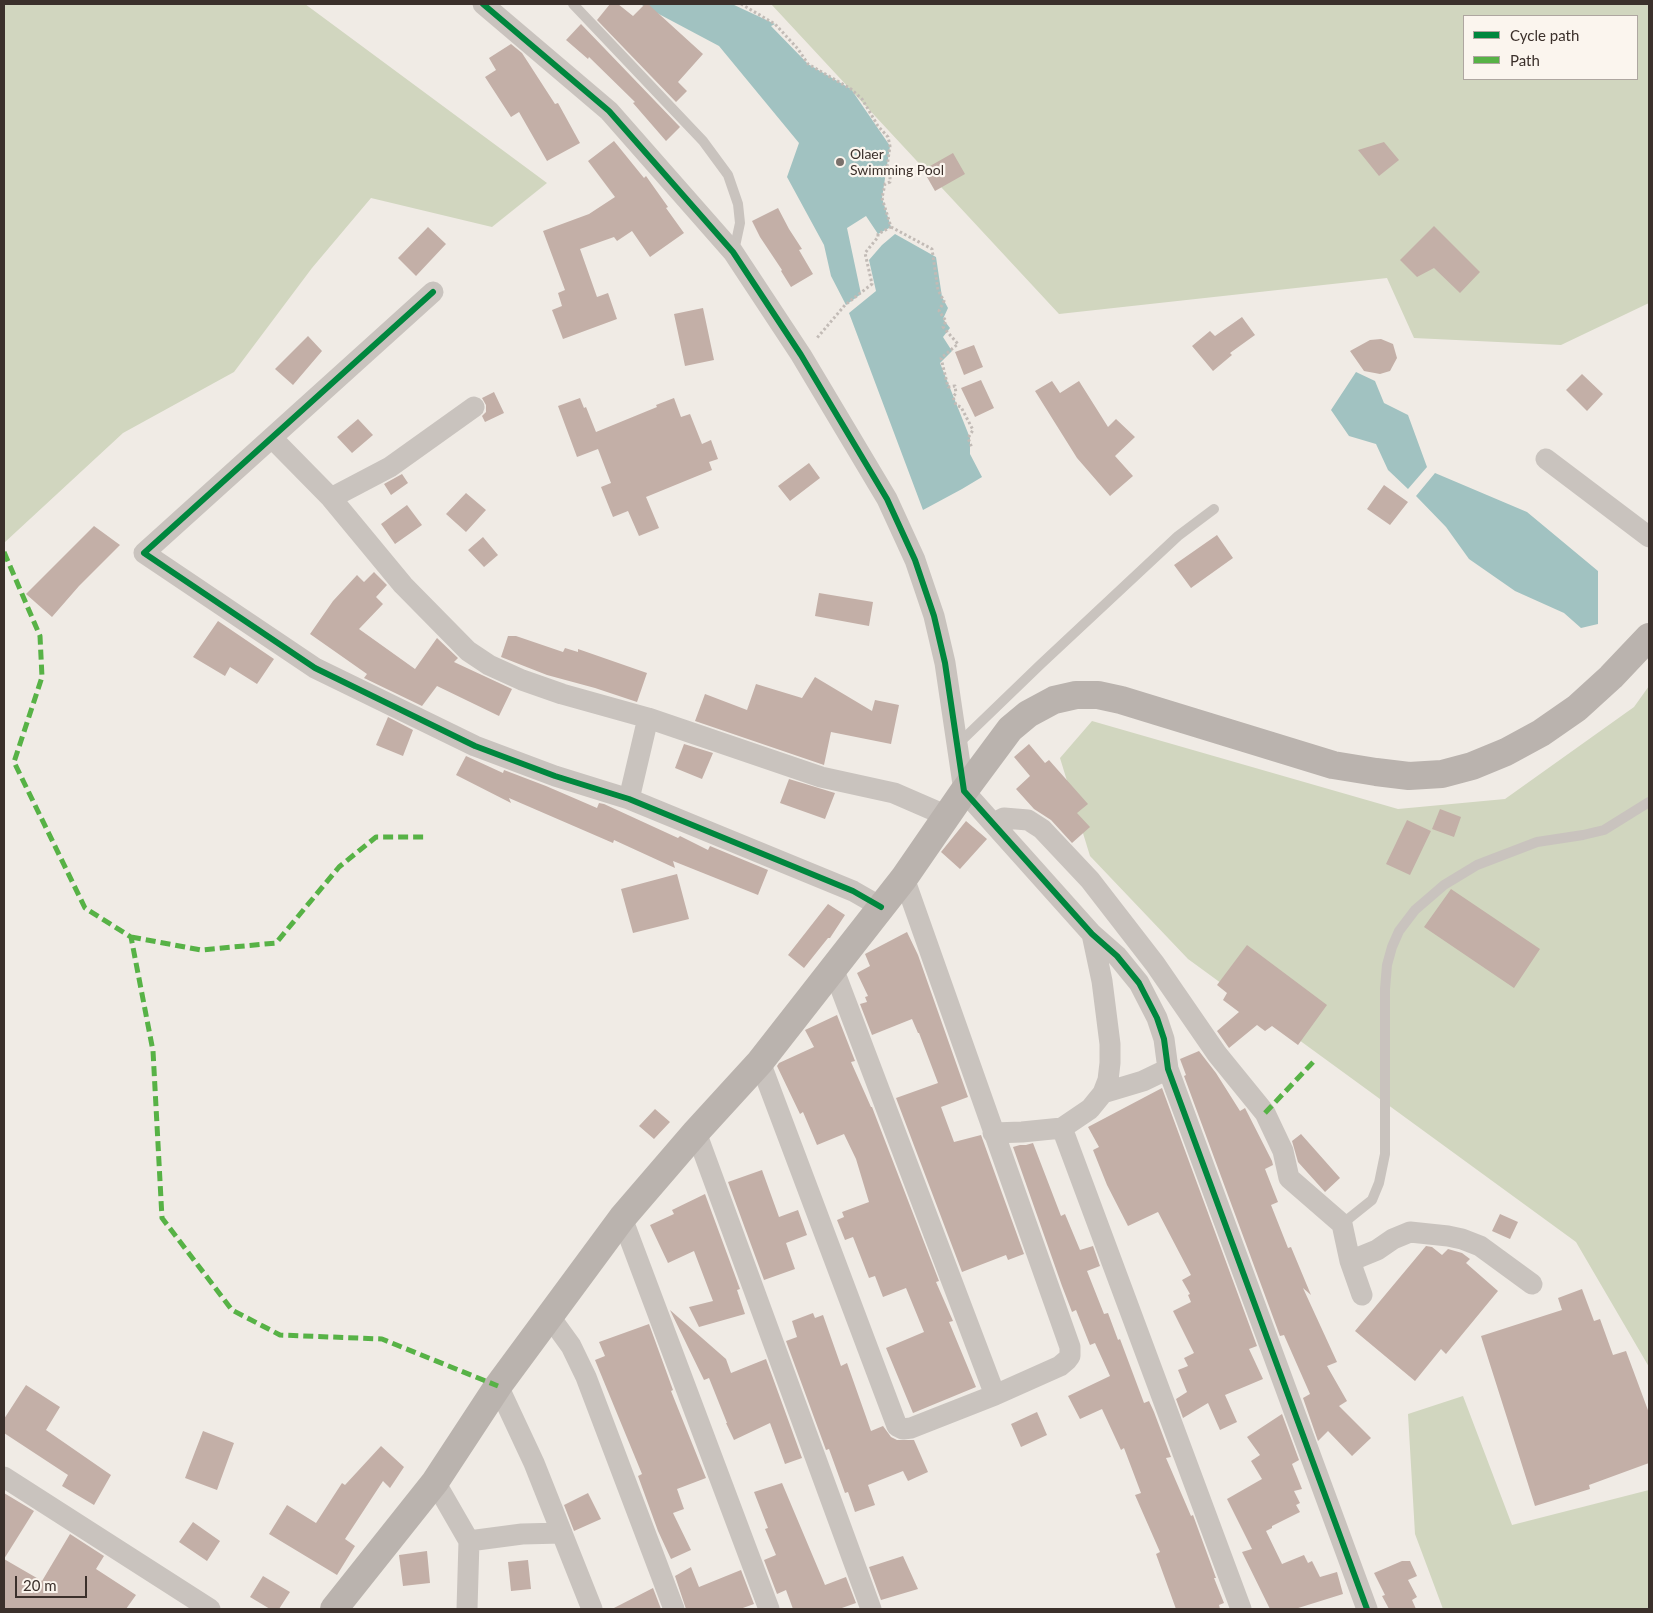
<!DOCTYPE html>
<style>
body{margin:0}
#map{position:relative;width:1653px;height:1613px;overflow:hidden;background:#f0ebe5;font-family:Lato,sans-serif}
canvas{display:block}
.frame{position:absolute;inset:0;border:5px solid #3b302b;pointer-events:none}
.legend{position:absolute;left:1463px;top:15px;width:175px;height:65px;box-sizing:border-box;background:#fbf5ee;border:1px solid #aea6a0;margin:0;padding:6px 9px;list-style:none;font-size:15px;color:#3b302b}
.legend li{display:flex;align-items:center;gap:10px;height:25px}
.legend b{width:25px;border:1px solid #aea6a0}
.scale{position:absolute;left:15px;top:1576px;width:72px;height:22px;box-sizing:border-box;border:2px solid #3b302b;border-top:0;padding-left:6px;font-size:15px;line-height:18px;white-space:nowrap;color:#3b302b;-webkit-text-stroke:4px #fbf5ee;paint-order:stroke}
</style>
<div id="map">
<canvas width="1653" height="1613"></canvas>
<div class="frame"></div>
<ul class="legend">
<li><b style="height:6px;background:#00873e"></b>Cycle path</li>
<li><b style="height:6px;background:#57b246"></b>Path</li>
</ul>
<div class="scale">20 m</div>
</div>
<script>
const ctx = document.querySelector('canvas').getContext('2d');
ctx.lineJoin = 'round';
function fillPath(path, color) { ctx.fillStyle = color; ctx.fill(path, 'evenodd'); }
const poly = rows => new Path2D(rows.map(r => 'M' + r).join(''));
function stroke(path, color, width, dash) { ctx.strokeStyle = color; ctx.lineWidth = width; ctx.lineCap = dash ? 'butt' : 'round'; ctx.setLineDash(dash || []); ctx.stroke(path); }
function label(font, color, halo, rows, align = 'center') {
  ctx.font = font + ' Lato,sans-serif'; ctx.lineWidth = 4.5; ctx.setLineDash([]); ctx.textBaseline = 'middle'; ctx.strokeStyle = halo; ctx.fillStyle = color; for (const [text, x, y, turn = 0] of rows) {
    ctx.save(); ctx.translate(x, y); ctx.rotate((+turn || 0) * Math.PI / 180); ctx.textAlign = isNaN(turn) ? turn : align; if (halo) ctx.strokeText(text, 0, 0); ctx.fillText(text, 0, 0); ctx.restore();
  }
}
const green = poly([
 [4,4,305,4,547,183,492,227,371,198,312,268,234,372,123,433,4,543],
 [771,4,1649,4,1649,303,1561,345,1414,338,1387,278,1059,314],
 [1464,16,1637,16,1637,79,1464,79],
 [1649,686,1649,1367,1576,1242,1188,959,1090,856,1060,758,1092,721,1398,809,1505,799,1634,707],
 [1463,1396,1512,1525,1649,1490,1649,1609,1443,1609,1415,1534,1408,1414]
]);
const water = poly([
 [640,4,732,4,775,24,771,26,808,64,851,89,890,146,882,198,891,227,878,234,866,216,847,228,861,294,846,305,831,276,824,245,787,177,799,143,719,46],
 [895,234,936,257,942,297,948,308,943,319,950,328,943,337,952,351,940,363,970,438,970,454,982,477,962,489,923,510,849,313,876,291,869,260,882,245],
 [1356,372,1375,381,1384,403,1408,415,1427,467,1408,489,1388,470,1376,444,1349,436,1331,410],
 [1435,473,1527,512,1598,571,1598,624,1581,628,1564,613,1515,591,1469,559,1446,527,1416,496]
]);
const building = poly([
 [610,4,618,4,633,16,645,4,648,4,703,54,678,82,687,91,676,102,597,20],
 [581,24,680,127,666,141,633,103,635,102,589,57,588,59,566,40],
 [511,44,522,53,555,104,558,103,580,143,547,161,519,112,511,117,485,77,496,70,489,58],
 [614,141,644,178,646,176,668,207,666,208,684,233,650,257,632,231,617,241,614,237,580,249,597,297,608,293,617,319,563,339,552,310,562,306,558,293,565,290,543,231,589,214,615,197,588,161],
 [1384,142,1399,160,1379,176,1358,150],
 [953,153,965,174,935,191,923,170],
 [778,208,789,229,802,249,799,250,813,274,791,287,781,271,782,270,760,237,752,221],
 [1434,226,1480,272,1460,293,1434,268,1417,277,1400,260],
 [428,227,446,244,416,276,398,258],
 [703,308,714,360,685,366,674,314],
 [1242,317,1255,335,1230,353,1232,355,1213,371,1192,346,1210,331,1215,336],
 [308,336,322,351,293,385,275,369],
 [1381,339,1393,344,1397,358,1390,371,1380,374,1364,371,1350,351,1370,340],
 [974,345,983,367,964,375,955,352],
 [1582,374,1603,394,1587,411,1566,390],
 [981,380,994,408,975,417,961,388],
 [1052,381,1060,393,1079,381,1108,427,1116,419,1135,437,1115,456,1133,476,1110,496,1077,458,1035,391],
 [494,392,504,413,485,422,482,416,486,412,486,405,482,398],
 [580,398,584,408,586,407,596,432,657,407,656,405,674,398,681,417,690,414,702,444,711,440,718,459,709,462,712,470,646,497,659,528,639,536,628,511,613,517,601,487,611,483,598,449,577,457,558,406],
 [358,419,373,435,352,453,337,437],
 [809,463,820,478,790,501,778,486],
 [402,474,408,483,391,495,384,484],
 [1384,485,1408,502,1390,525,1367,509],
 [466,493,486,510,466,532,446,514],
 [407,505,422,525,395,544,381,524],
 [94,526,120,545,79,586,52,617,26,594],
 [1217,535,1233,558,1191,588,1174,565],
 [483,537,498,555,484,567,468,550],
 [374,572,387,585,376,597,383,604,359,629,415,669,437,638,458,658,454,662,512,689,499,716,437,686,422,706,364,678,367,674,310,634,333,601,357,575,364,582],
 [819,593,873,602,869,626,815,616],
 [218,621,274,659,257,684,230,667,225,676,193,657],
 [508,636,516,636,563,652,565,648,578,652,578,649,647,673,637,702,595,688,547,675,501,657],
 [815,677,872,711,875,700,899,705,891,744,831,732,824,765,695,721,705,694,747,710,756,684,802,698],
 [388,717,413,730,403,756,376,745],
 [684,744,713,753,702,779,675,768],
 [1029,744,1045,763,1049,760,1088,804,1077,813,1090,827,1072,843,1051,820,1034,809,1016,789,1030,776,1014,757],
 [466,756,503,773,504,770,546,786,597,808,599,803,604,804,678,838,680,836,708,850,710,846,768,870,758,895,673,861,675,868,614,840,613,843,509,798,511,803,456,775],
 [789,779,835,793,825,819,780,803],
 [1440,809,1461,817,1454,837,1432,829],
 [1407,820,1431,831,1410,875,1386,864],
 [966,821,987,839,960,869,941,852],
 [677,874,689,919,633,933,621,889],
 [1451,889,1540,949,1514,988,1424,927],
 [828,904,845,915,830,938,828,938,804,968,788,955],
 [907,932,918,955,968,1097,941,1107,954,1142,981,1135,1024,1254,1008,1260,1006,1255,962,1272,896,1098,938,1083,919,1033,918,1033,912,1019,872,1035,860,1004,867,1002,865,997,868,996,857,973,870,966,865,954],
 [1247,945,1327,1005,1298,1045,1272,1026,1265,1031,1257,1025,1229,1048,1217,1031,1239,1012,1223,1000,1227,993,1217,985],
 [837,1015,855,1061,851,1062,871,1107,872,1107,939,1281,936,1282,953,1321,949,1322,976,1387,913,1413,886,1348,924,1332,906,1288,883,1297,875,1276,869,1278,853,1237,845,1240,837,1220,844,1217,842,1212,869,1202,856,1159,844,1134,817,1145,803,1112,800,1114,777,1066,779,1063,814,1047,805,1030],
 [1199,1051,1216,1073,1240,1111,1245,1108,1272,1161,1273,1165,1265,1169,1278,1202,1271,1205,1288,1248,1291,1247,1311,1295,1303,1288,1337,1362,1327,1366,1347,1401,1339,1406,1371,1438,1352,1456,1328,1431,1318,1441,1303,1398,1310,1394,1284,1335,1280,1336,1184,1076,1186,1075,1180,1059],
 [1162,1088,1257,1346,1249,1349,1263,1379,1225,1395,1237,1422,1220,1430,1208,1403,1183,1418,1176,1399,1187,1392,1178,1370,1188,1366,1184,1358,1194,1353,1173,1311,1191,1302,1188,1295,1190,1294,1182,1280,1191,1275,1158,1212,1128,1226,1107,1185,1093,1150,1099,1147,1088,1127],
 [655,1109,670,1122,654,1139,639,1126],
 [1301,1134,1340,1178,1325,1192,1298,1162,1292,1141],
 [1033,1143,1061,1216,1065,1214,1080,1250,1093,1246,1100,1266,1087,1271,1104,1314,1108,1313,1118,1340,1120,1339,1144,1403,1149,1401,1154,1412,1171,1457,1166,1458,1191,1516,1193,1515,1216,1578,1214,1578,1224,1603,1219,1605,1220,1609,1176,1609,1156,1554,1160,1552,1135,1495,1141,1493,1124,1448,1121,1450,1102,1409,1080,1419,1068,1396,1110,1376,1095,1343,1090,1345,1076,1310,1072,1312,1062,1286,1013,1147,1020,1145,1026,1145],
 [762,1170,779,1217,798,1210,807,1235,786,1243,795,1269,764,1280,728,1182],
 [705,1194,740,1289,737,1290,745,1314,699,1327,689,1307,713,1301,694,1251,668,1263,650,1225,674,1214,672,1210],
 [1500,1214,1518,1222,1510,1239,1492,1231],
 [1426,1246,1432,1247,1442,1255,1448,1249,1462,1253,1470,1259,1466,1263,1498,1291,1446,1354,1441,1349,1415,1381,1355,1331],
 [1582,1289,1594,1321,1600,1319,1613,1355,1626,1351,1649,1413,1649,1463,1589,1485,1590,1489,1535,1506,1481,1336,1562,1310,1558,1298],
 [670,1310,726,1359,731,1373,766,1359,802,1458,785,1464,770,1423,734,1440,726,1423,727,1423,709,1378,704,1380],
 [813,1313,815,1318,823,1315,841,1366,847,1363,871,1431,883,1426,891,1437,897,1440,914,1440,928,1472,908,1481,903,1471,868,1485,875,1505,855,1512,848,1492,845,1493,829,1449,826,1450,786,1341,797,1337,792,1321],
 [649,1324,673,1390,671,1391,706,1478,677,1489,684,1509,673,1513,691,1550,671,1559,658,1531,638,1476,642,1474,595,1360,605,1356,599,1342],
 [26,1385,60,1407,46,1430,111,1475,94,1505,62,1486,68,1475,4,1433,4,1419],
 [1037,1412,1047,1435,1021,1447,1011,1424],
 [1282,1414,1299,1460,1292,1464,1302,1489,1294,1491,1300,1503,1296,1505,1300,1512,1272,1526,1272,1528,1266,1531,1282,1564,1304,1555,1308,1563,1312,1561,1320,1577,1337,1572,1343,1594,1295,1609,1270,1609,1242,1552,1252,1549,1227,1499,1262,1479,1251,1461,1260,1455,1247,1437],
 [203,1431,234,1443,217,1490,185,1478],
 [381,1446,404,1467,390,1488,383,1481,345,1539,355,1546,337,1575,269,1534,287,1505,316,1523,342,1483,345,1485],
 [782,1483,825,1585,846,1577,856,1603,839,1609,793,1609,786,1590,777,1594,764,1560,776,1555,765,1529,768,1528,754,1492],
 [4,1493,34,1511,4,1559,42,1581,70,1534,104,1556,96,1569,136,1595,126,1609,4,1609],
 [588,1493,601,1519,574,1531,564,1505],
 [193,1522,220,1541,207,1561,179,1542],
 [427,1551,430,1583,403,1586,399,1555],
 [903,1556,918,1589,881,1600,869,1567],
 [528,1560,531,1589,511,1591,508,1562],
 [1402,1561,1410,1561,1417,1576,1408,1580,1417,1597,1412,1600,1416,1609,1389,1609,1382,1596,1385,1595,1374,1573],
 [691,1567,699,1587,741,1570,754,1604,740,1609,686,1609,675,1576],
 [263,1576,290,1592,279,1609,270,1609,250,1597],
 [653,1588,661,1609,612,1609]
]);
const path = poly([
 [741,4,775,24,798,49,808,64,851,89,862,99,878,126,888,137,890,146,886,174,890,176,890,182,885,184,882,198,891,227,878,234,878,237,865,253,872,284,845,305,817,338],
 [891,227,932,249,938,290,944,301,939,311,946,321,943,327,958,344,941,358,948,387,955,386,956,393,953,397,956,405,961,407,973,430,968,438,972,448]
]);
const lane = poly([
 [573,4,703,141,728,175,738,204,740,223,734,251],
 [957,745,1041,664,1178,536,1214,509],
 [1342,1224,1372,1200,1379,1183,1385,1154,1385,989,1387,965,1392,947,1399,931,1415,910,1444,885,1477,865,1537,842,1583,835,1604,830,1649,802]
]);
const street = poly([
 [483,4,609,111,733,252,801,355,887,499,915,560,934,616,945,663,964,791,1092,934,1117,956,1139,983,1157,1018,1164,1039,1168,1069,1367,1609],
 [433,292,144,553,315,668,475,746,555,776,629,799,853,891,881,907],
 [272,438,331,498,403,585,468,651,489,665,522,680,562,694,648,718,629,799],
 [1546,459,1649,537],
 [331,498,390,467,474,407],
 [648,718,821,777,894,793,947,816],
 [994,823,1004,818,1028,820,1042,829,1090,880,1155,964,1217,1054,1265,1113,1283,1151,1289,1178,1342,1224,1350,1261,1362,1295],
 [833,968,995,1395],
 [760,1062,897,1426,903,1429,911,1428,995,1395,1060,1366,1067,1360,1070,1356,1070,1347,904,878],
 [1103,1093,1143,1081,1168,1069],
 [1062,1128,1241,1609],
 [696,1132,871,1609],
 [993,1133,1022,1132,1062,1128,1090,1109,1103,1093,1108,1080,1110,1063,1110,1044,1102,981,1092,934],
 [622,1218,769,1609],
 [1350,1261,1377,1250,1393,1239,1410,1232,1448,1236,1462,1239,1480,1246,1532,1284],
 [550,1317,571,1346,586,1377,674,1609],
 [498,1386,534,1463,592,1609],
 [4,1477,210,1609],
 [435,1482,469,1541,467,1609],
 [469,1541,522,1534,562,1533]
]);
const secondary = poly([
 [334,1609,435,1482,498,1386,622,1218,696,1132,760,1062,904,878,964,791,1010,729,1028,714,1054,700,1076,695,1098,695,1121,700,1333,765,1376,772,1409,776,1442,774,1472,766,1506,752,1541,733,1577,708,1611,677,1649,637]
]);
const quiet = poly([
 [4,552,40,636,42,677,14,762,85,908,131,937,153,1051,162,1218,232,1310,280,1335,382,1339,498,1386],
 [131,937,201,950,276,943,339,867,376,837,427,837],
 [1265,1113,1316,1059]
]);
const cycleway = poly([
 [483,4,609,111,733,252,801,355,887,499,915,560,934,616,945,663,964,791,1092,934,1117,956,1139,983,1157,1018,1164,1039,1168,1069,1367,1609],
 [433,292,144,553,315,668,475,746,555,776,629,799,853,891,881,907]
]);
const markers = [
 [840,162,5,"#7a716c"]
];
const poiNames = [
 ["Olaer",850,154],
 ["Swimming Pool",850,170]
];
fillPath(green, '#d1d6bf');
fillPath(water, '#a1c2c1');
fillPath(building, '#c3afa7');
stroke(path, '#c2bbb6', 3, [2.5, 2.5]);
stroke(lane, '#c9c3be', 10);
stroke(street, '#c9c3be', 21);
stroke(secondary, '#bab3ae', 28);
stroke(quiet, '#57b246', 5, [10, 5]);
stroke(cycleway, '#00873e', 6);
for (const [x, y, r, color] of markers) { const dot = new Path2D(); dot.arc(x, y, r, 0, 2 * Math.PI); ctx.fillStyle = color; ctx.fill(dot); stroke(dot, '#fbf5ee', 2); }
label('14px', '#3b302b', '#fbf5ee', poiNames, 'left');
</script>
